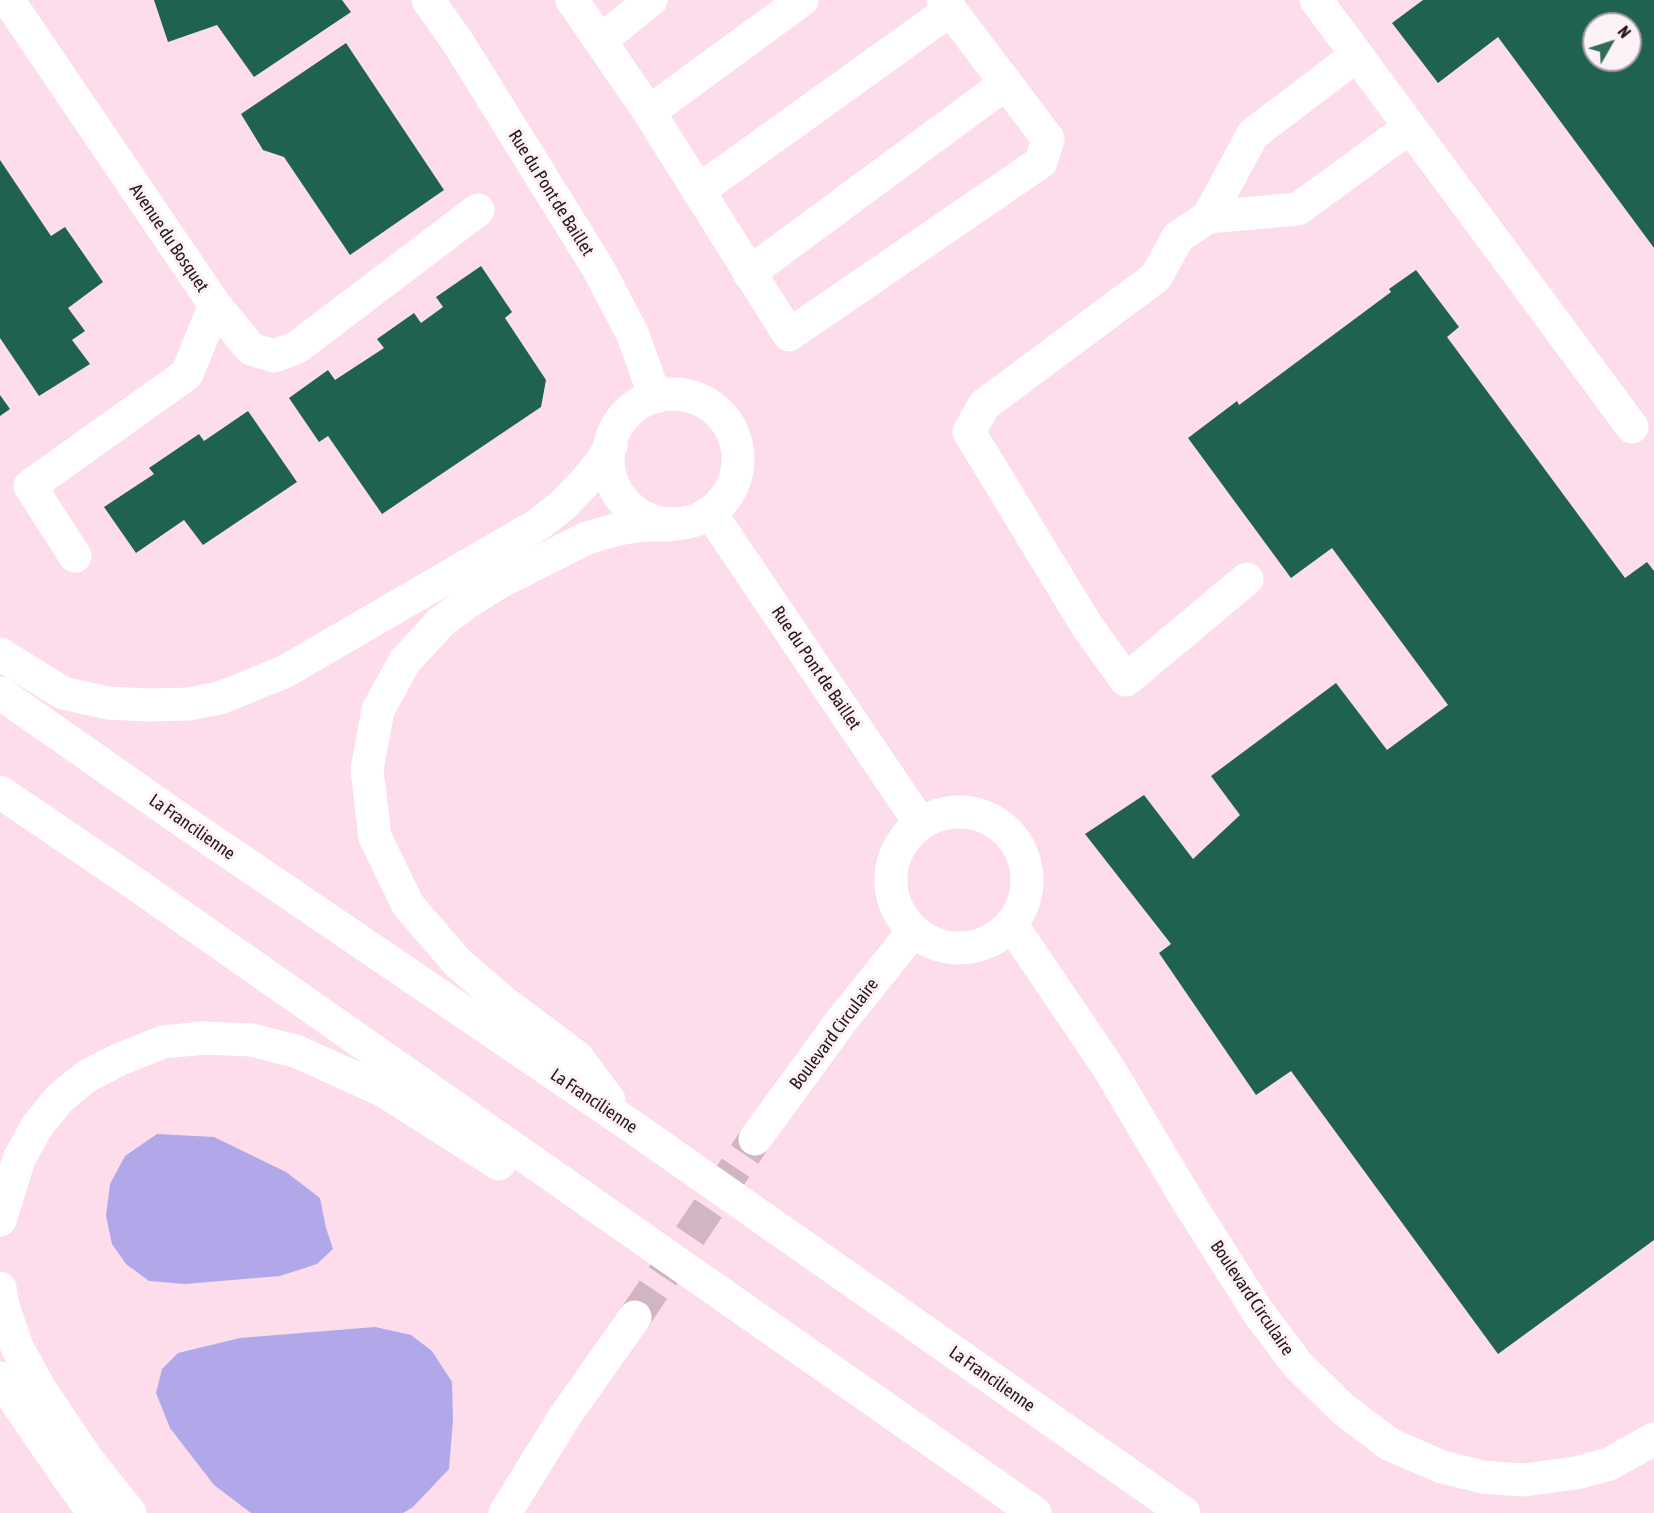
<!DOCTYPE html>
<style>
body{margin:0}
#map{position:relative;width:1654px;height:1513px;overflow:hidden;background:#fdddeb;font-family:"Asap Condensed",sans-serif}
canvas{display:block}
.north{position:absolute;left:1582px;top:12px;width:60px;height:60px;box-sizing:border-box;background:#fcf1f6;border:2px solid #a799a0;border-radius:50%;rotate:51deg;font-size:16px;font-weight:700;line-height:24px;text-align:center;color:#28161e}
.north::after{content:'';display:block;margin:auto;width:21px;height:27px;background:#2e6d5a;clip-path:polygon(50% 0,100% 100%,50% 72%,0 100%)}
</style>
<div id="map">
<canvas width="1654" height="1513"></canvas>
<div class="north">N</div>
</div>
<script>
const ctx = document.querySelector('canvas').getContext('2d');
ctx.lineJoin = 'round';
function fillPath(path, color) { ctx.fillStyle = color; ctx.fill(path, 'evenodd'); }
const poly = rows => new Path2D(rows.map(r => 'M' + r).join(''));
function stroke(path, color, width, dash) { ctx.strokeStyle = color; ctx.lineWidth = width; ctx.lineCap = dash ? 'butt' : 'round'; ctx.setLineDash(dash || []); ctx.stroke(path); }
function label(font, color, halo, rows, align = 'center') {
  ctx.font = font + ' "Asap Condensed",sans-serif'; ctx.lineWidth = 6; ctx.setLineDash([]); ctx.textBaseline = 'middle'; ctx.strokeStyle = halo; ctx.fillStyle = color; for (const [text, x, y, turn = 0] of rows) {
    ctx.save(); ctx.translate(x, y); ctx.rotate((+turn || 0) * Math.PI / 180); ctx.textAlign = isNaN(turn) ? turn : align; if (halo) ctx.strokeText(text, 0, 0); ctx.fillText(text, 0, 0); ctx.restore();
  }
}
const water = poly([
 [157,1134,214,1137,286,1172,320,1198,326,1228,333,1249,317,1264,280,1276,185,1284,149,1281,126,1264,112,1244,106,1216,110,1184,125,1156],
 [375,1327,411,1335,432,1351,452,1382,453,1420,449,1469,413,1507,403,1513,251,1513,214,1485,170,1428,156,1393,162,1369,178,1353,240,1338]
]);
const building = poly([
 [154,0,342,0,351,12,254,77,217,25,168,42],
 [1423,0,1654,0,1654,248,1498,37,1438,83,1392,23],
 [1594,24,1630,24,1630,60,1594,60],
 [346,43,444,190,350,255,284,157,263,150,241,114],
 [0,160,51,236,65,227,103,282,68,308,85,331,72,340,90,364,39,396,0,338],
 [481,266,512,312,505,318,546,380,541,407,382,514,328,436,319,442,289,398,328,370,335,380,384,348,377,339,414,313,421,323,443,307,436,297],
 [1416,270,1459,327,1447,337,1625,578,1647,562,1654,571,1654,1240,1498,1354,1291,1071,1256,1095,1159,953,1171,944,1085,834,1144,795,1193,859,1240,815,1211,776,1336,683,1387,750,1448,705,1332,548,1291,578,1188,438,1237,401,1239,405,1391,292,1389,289],
 [0,395,10,409,0,416],
 [248,411,297,482,203,545,184,520,136,553,104,507,154,474,149,468,199,434,204,441]
]);
const majorTunnel = poly([
 [635,1317,755,1139]
]);
const minor = poly([
 [8,0,215,305,187,374,30,486,75,556],
 [428,0,459,44,598,268,633,335,655,397],
 [572,0,649,112],
 [802,0,649,112,789,335,1041,162,1048,139,943,0],
 [1316,0,1632,427],
 [600,41,651,0],
 [698,191,950,10],
 [1208,217,1298,209,1410,127],
 [749,273,1005,84],
 [215,305,251,349,274,356,296,348,478,210],
 [1247,579,1126,680,1087,626,969,432,984,405,1156,277,1178,237,1208,217,1253,134,1357,55]
]);
const major = poly([
 '608 459a65 65 0 1 1 130 0a65 65 0 1 1-130 0Z',
 [711,514,920,823],
 '891 880a68 68 0 1 1 136 0a68 68 0 1 1-136 0Z',
 [1011,924,1108,1067,1187,1200,1258,1312,1297,1364,1343,1409,1389,1444,1442,1467,1483,1477,1523,1480,1576,1473,1609,1464,1654,1439],
 [755,1139,842,1020,904,943,913,930],
 [505,1513,565,1416,635,1317]
]);
const highway = poly([
 [0,654,63,693,108,703,148,705,188,704,220,698,284,672,539,524,564,504,585,482,599,465,611,446],
 [0,693,180,819,627,1123,1184,1513],
 [0,792,134,883,1035,1513],
 [609,1100,577,1057,502,1001,457,962,408,905,375,837,367,770,378,710,405,661,441,622,468,602,498,583,587,538,618,529,644,525,669,525],
 [0,1220,19,1159,37,1126,60,1098,87,1076,118,1060,163,1042,204,1038,252,1040,298,1052,384,1091,499,1164],
 [0,1288,3,1306,17,1347,40,1389,87,1459,130,1513],
 [0,1378,69,1479,94,1513]
]);
const streetNames = [
 ["Rue du Pont de Baillet",551,193,58],
 ["Avenue du Bosquet",169,238,56],
 ["Rue du Pont de Baillet",816,668,56],
 ["La Francilienne",192,827,35],
 ["Boulevard Circulaire",834,1034,-53],
 ["La Francilienne",594,1101,34],
 ["Boulevard Circulaire",1252,1298,56],
 ["La Francilienne",992,1379,35]
];
fillPath(water, '#b1a8e9');
fillPath(building, '#1e624f');
stroke(majorTunnel, '#d2b5c2', 33, [33, 16]);
stroke(minor, '#fff', 33);
stroke(major, '#fff', 33);
stroke(highway, '#fff', 33);
label('18px', '#28161e', '#fcf1f6', streetNames);
</script>
